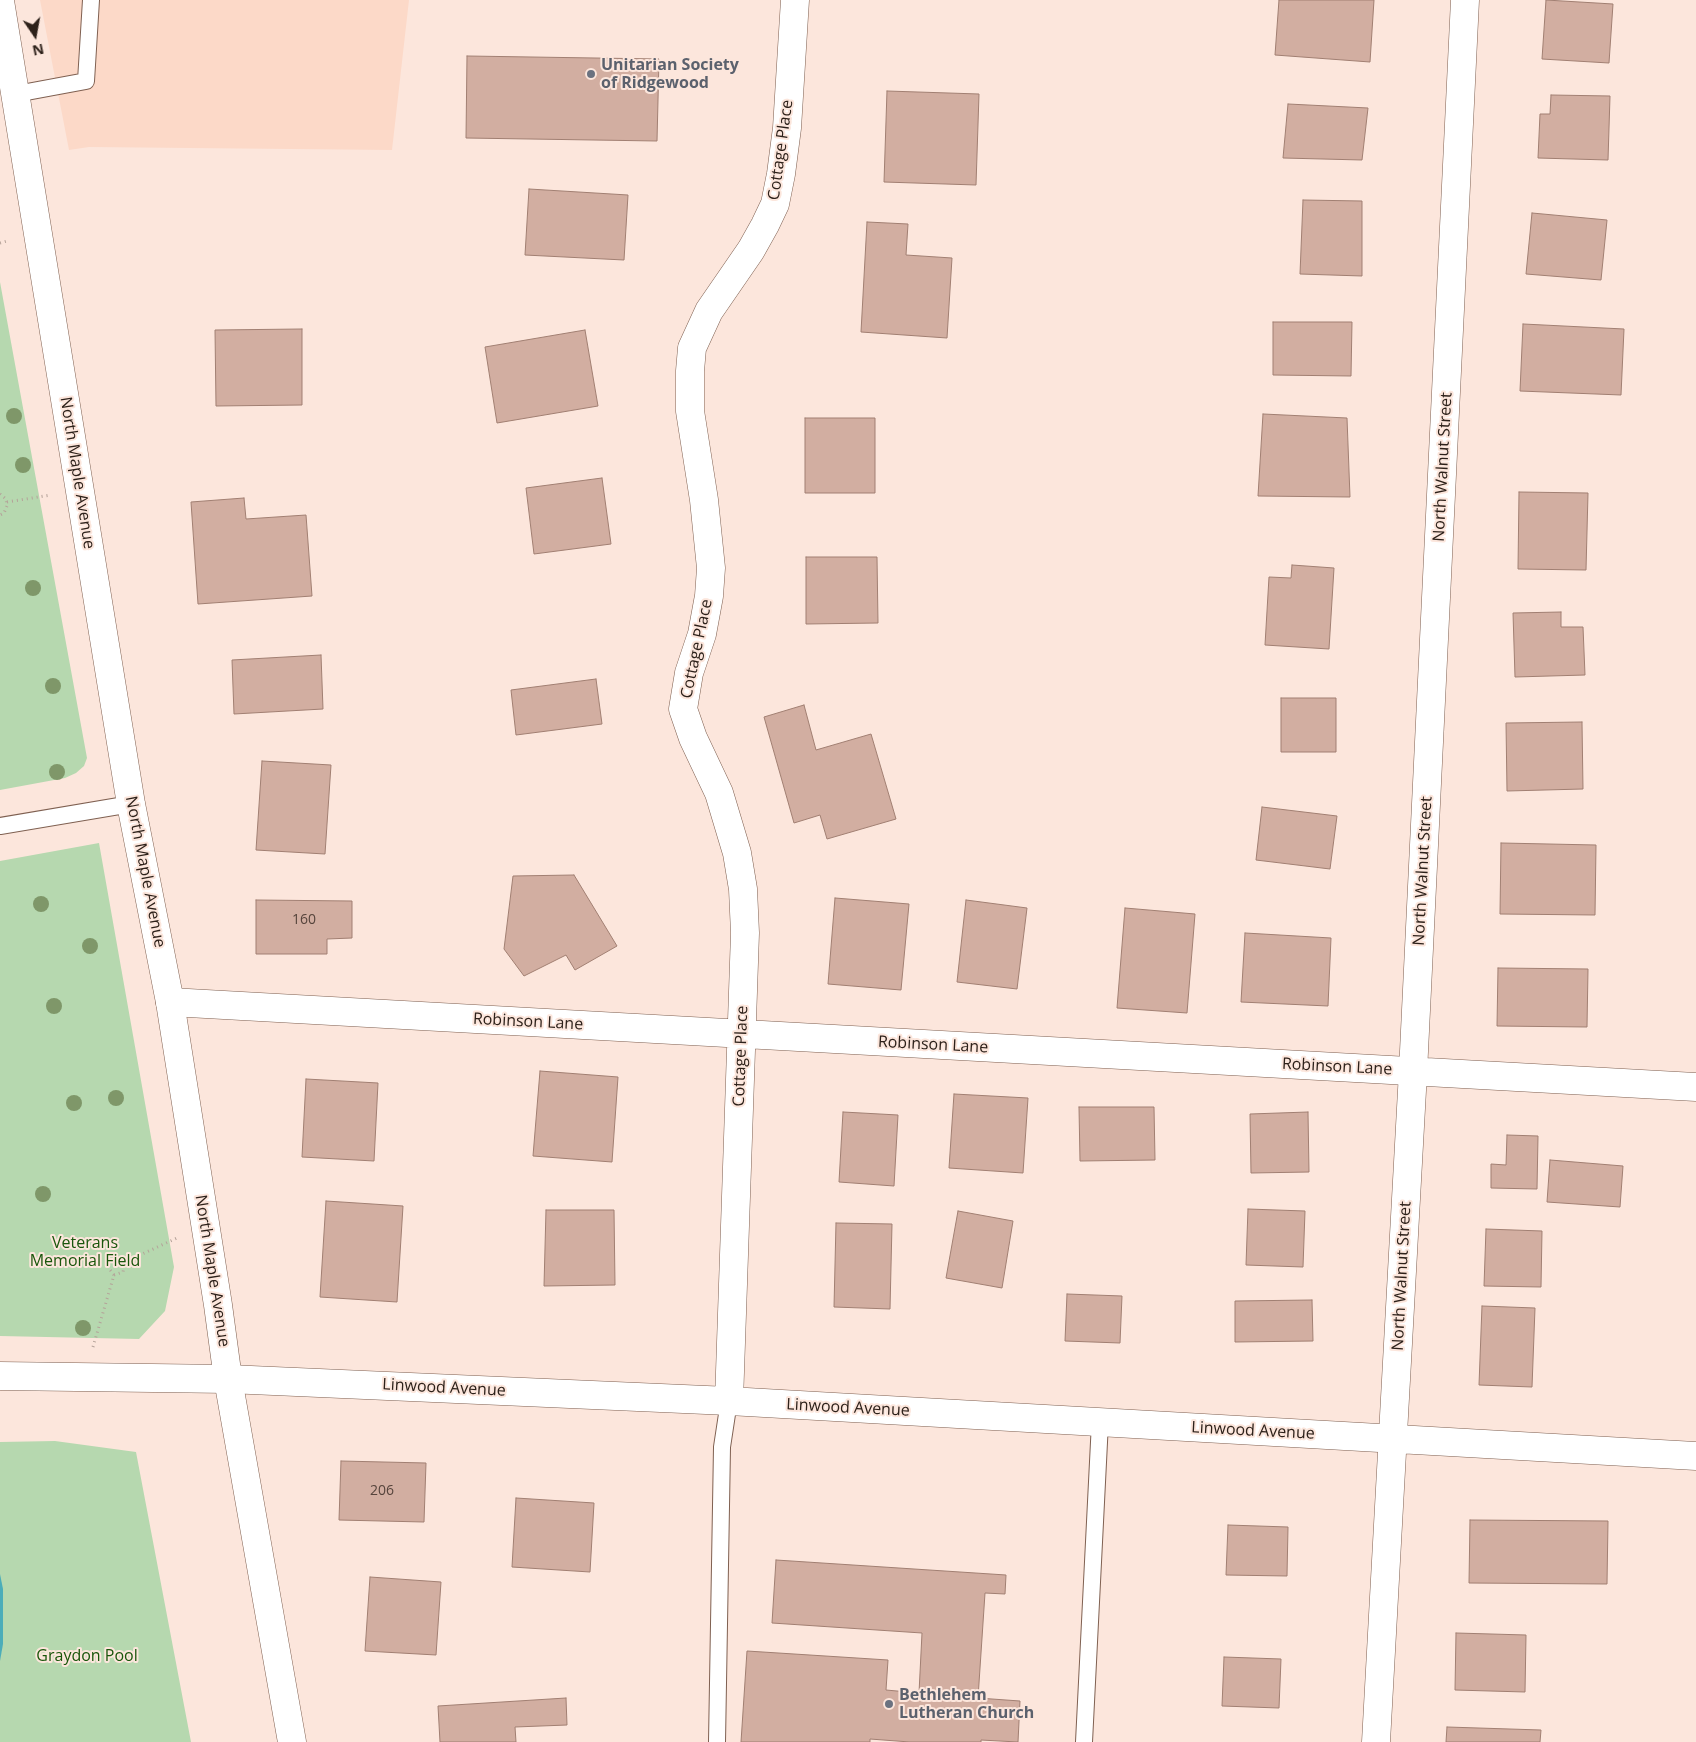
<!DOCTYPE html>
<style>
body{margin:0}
#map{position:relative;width:1696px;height:1742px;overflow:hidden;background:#fce6dc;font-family:"Open Sans",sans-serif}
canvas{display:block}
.north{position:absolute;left:10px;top:10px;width:50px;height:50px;-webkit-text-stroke:4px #fce6dc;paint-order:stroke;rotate:168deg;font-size:14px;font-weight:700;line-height:20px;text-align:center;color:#2d211a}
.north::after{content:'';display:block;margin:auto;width:18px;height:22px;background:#2d211a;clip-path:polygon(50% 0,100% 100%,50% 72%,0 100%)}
</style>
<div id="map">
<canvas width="1696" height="1742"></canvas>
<div class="north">N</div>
</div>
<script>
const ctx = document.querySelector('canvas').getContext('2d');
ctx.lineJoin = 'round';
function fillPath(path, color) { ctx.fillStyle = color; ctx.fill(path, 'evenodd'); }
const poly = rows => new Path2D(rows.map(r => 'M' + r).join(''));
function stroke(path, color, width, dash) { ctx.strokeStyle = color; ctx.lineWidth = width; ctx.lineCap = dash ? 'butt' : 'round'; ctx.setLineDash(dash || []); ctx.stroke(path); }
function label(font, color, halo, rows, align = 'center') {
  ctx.font = font + ' "Open Sans",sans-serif'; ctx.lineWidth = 4; ctx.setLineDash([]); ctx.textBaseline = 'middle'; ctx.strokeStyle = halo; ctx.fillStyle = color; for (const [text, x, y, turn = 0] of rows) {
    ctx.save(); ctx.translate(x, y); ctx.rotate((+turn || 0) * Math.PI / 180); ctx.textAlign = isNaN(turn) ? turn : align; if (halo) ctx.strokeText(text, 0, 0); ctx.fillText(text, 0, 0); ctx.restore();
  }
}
const built = poly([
 [40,0,409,0,392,150,89,147,69,150]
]);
const green = poly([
 [0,282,87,758,84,766,76,773,65,778,0,790],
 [99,843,174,1267,165,1311,139,1339,0,1336,0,861],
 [55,1441,136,1452,191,1742,0,1742,0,1442]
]);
const water = poly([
 [0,1574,3,1589,3,1644,0,1661]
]);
const building = poly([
 [1279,0,1374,0,1370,62,1275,55,1279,0],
 [1546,0,1613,4,1609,63,1542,59,1546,0],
 [467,56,659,59,657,141,466,138,467,56],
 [887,91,979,94,976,185,884,182,887,91],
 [1551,95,1610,96,1608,160,1538,158,1540,114,1550,114,1551,95],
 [1288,104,1368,108,1362,160,1283,158,1288,104],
 [529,189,628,195,624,260,525,255,529,189],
 [1303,200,1362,201,1362,276,1300,274,1303,200],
 [1532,213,1607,220,1601,280,1526,274,1532,213],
 [867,222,908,224,906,255,952,258,947,338,861,332,867,222],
 [1273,322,1352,322,1351,376,1273,375,1273,322],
 [1523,324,1624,329,1621,395,1520,391,1523,324],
 [302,329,302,405,216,406,215,330,302,329],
 [585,330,598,406,497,423,485,347,585,330],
 [1263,414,1347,418,1350,497,1258,496,1263,414],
 [805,418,875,418,875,493,805,493,805,418],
 [602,478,611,544,534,554,526,488,602,478],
 [1519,492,1588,493,1586,570,1518,569,1519,492],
 [244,498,246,519,306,515,312,596,198,604,191,502,244,498],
 [806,557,877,557,878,623,806,624,806,557],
 [1292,565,1334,568,1329,649,1265,645,1269,577,1291,578,1292,565],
 [1561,612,1561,627,1583,627,1585,675,1515,677,1513,613,1561,612],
 [321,655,323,709,234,714,232,660,321,655],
 [596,679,602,724,516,735,511,690,596,679],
 [1281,698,1336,698,1336,752,1281,752,1281,698],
 [804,705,816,750,871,734,896,819,827,839,820,815,794,823,764,717,804,705],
 [1582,722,1583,789,1507,791,1506,723,1582,722],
 [262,761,331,765,325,854,256,850,262,761],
 [1262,807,1337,816,1330,869,1256,860,1262,807],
 [1501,843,1596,845,1595,915,1500,914,1501,843],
 [574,875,617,946,575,970,566,955,524,976,504,949,513,876,574,875],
 [835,898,909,904,901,990,828,984,835,898],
 [256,900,352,901,352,938,327,939,327,954,256,954,256,900],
 [966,900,1027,908,1017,989,957,982,966,900],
 [1125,908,1195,914,1187,1013,1117,1008,1125,908],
 [1245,933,1331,938,1328,1006,1241,1002,1245,933],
 [1498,968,1588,969,1587,1027,1497,1026,1498,968],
 [540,1071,618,1077,612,1162,533,1156,540,1071],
 [306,1079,378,1083,374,1161,302,1157,306,1079],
 [954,1094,1028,1098,1023,1173,949,1168,954,1094],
 [1079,1107,1154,1107,1155,1160,1080,1161,1079,1107],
 [843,1112,898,1115,894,1186,839,1182,843,1112],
 [1308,1112,1309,1172,1251,1173,1250,1114,1308,1112],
 [1507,1135,1538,1136,1537,1189,1491,1188,1491,1164,1506,1165,1507,1135],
 [1550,1160,1623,1166,1620,1207,1547,1202,1550,1160],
 [326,1201,403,1206,397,1302,320,1297,326,1201],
 [1248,1209,1305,1211,1303,1267,1246,1265,1248,1209],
 [546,1210,614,1210,615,1285,544,1286,546,1210],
 [958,1211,1013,1221,1002,1288,946,1278,958,1211],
 [836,1223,892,1224,890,1309,834,1307,836,1223],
 [1486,1229,1542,1231,1541,1287,1484,1286,1486,1229],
 [1067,1294,1122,1296,1120,1343,1065,1341,1067,1294],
 [1312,1300,1313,1341,1235,1342,1235,1301,1312,1300],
 [1482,1306,1535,1308,1532,1387,1479,1385,1482,1306],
 [341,1461,426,1463,424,1522,339,1520,341,1461],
 [516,1498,594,1503,590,1572,512,1567,516,1498],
 [1470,1520,1608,1521,1607,1584,1469,1583,1470,1520],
 [1228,1525,1288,1527,1287,1576,1226,1575,1228,1525],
 [776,1560,1006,1575,1005,1594,985,1593,978,1698,1020,1701,1018,1742,981,1740,981,1742,910,1742,870,1739,870,1742,741,1742,747,1651,888,1660,886,1690,919,1693,922,1633,772,1623,776,1560],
 [370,1577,441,1582,436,1655,365,1651,370,1577],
 [1456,1633,1526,1635,1525,1692,1455,1690,1456,1633],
 [1224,1657,1281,1659,1279,1708,1222,1706,1224,1657],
 [566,1698,567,1725,515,1727,516,1742,440,1742,438,1706,566,1698],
 [1447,1727,1541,1730,1540,1742,1446,1742,1447,1727]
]);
const path = poly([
 [0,243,7,241],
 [0,494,6,499,7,506,4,513,0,515],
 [7,502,51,495],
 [114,1275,108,1267,110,1261,117,1258,125,1262],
 [93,1347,114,1275,123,1272,125,1262,177,1238]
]);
const service = poly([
 [16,94,86,81,91,0],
 [0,826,131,804],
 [717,1742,722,1447,729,1401],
 [1084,1742,1100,1422]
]);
const minor = poly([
 [170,1002,1696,1087],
 [228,1379,729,1401,1696,1456],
 [729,1401,745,933,743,889,737,853,719,793,693,738,683,709,689,673,702,634,709,596,711,568,704,500,690,411,690,371,692,348,709,311,751,250,765,225,775,204,781,174,787,128,795,0],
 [1376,1742,1413,1072,1465,0]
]);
const secondary = poly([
 [0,1376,228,1379]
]);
const primary = poly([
 [0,1,131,804,170,1002,218,1305,228,1379,292,1742]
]);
const trees = [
 [14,416],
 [23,465],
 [33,588],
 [53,686],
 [57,772],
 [41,904],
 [90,946],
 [54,1006],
 [116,1098],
 [74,1103],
 [43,1194],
 [83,1328]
];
const markers = [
 [591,74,5,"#6b7280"],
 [889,1704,5,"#6b7280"]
];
const numberNames = [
 ["160",304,920],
 ["206",382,1491]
];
const worshipNames = [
 ["Unitarian Society",601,65],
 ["of Ridgewood",601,83],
 ["Bethlehem",899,1695],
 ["Lutheran Church",899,1713]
];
const streetNames = [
 ["Cottage Place",781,150,-82],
 ["North Walnut Street",1443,467,-87],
 ["North Maple Avenue",77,473,81],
 ["Cottage Place",697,649,-78],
 ["North Walnut Street",1423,871,-87],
 ["North Maple Avenue",145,872,79],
 ["Robinson Lane",528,1022,3],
 ["Robinson Lane",933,1045,3],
 ["Cottage Place",741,1056,-88],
 ["Robinson Lane",1337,1067,3],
 ["North Maple Avenue",212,1271,81],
 ["North Walnut Street",1402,1276,-87],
 ["Linwood Avenue",444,1388,3],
 ["Linwood Avenue",848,1408,3],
 ["Linwood Avenue",1253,1431,3]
];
const parkNames = [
 ["Veterans",85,1243],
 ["Memorial Field",85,1261],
 ["Graydon Pool",87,1656]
];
fillPath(built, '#fcd9c8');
fillPath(green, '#b6d8af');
fillPath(water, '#4cadb9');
fillPath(building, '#d2aea1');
stroke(building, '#a17f72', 1);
stroke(service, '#7f6051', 18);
stroke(minor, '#7f6051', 29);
stroke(secondary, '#7f6051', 29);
stroke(primary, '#7f6051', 29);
stroke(path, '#b4a299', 3, [1, 4]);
stroke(service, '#fff', 16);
stroke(minor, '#fff', 28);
stroke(secondary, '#fff', 28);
stroke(primary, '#fff', 28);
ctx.fillStyle = '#7f9769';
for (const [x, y] of trees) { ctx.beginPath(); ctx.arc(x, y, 8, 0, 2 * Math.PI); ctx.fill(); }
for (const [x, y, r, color] of markers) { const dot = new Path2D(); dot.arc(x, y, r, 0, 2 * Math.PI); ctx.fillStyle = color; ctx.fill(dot); stroke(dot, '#fce6dc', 2); }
label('14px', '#56443c', null, numberNames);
label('bold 16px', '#5b616d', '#fce6dc', worshipNames, 'left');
label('16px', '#2d211a', '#fce6dc', streetNames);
label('16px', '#19560b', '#fce6dc', parkNames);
</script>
